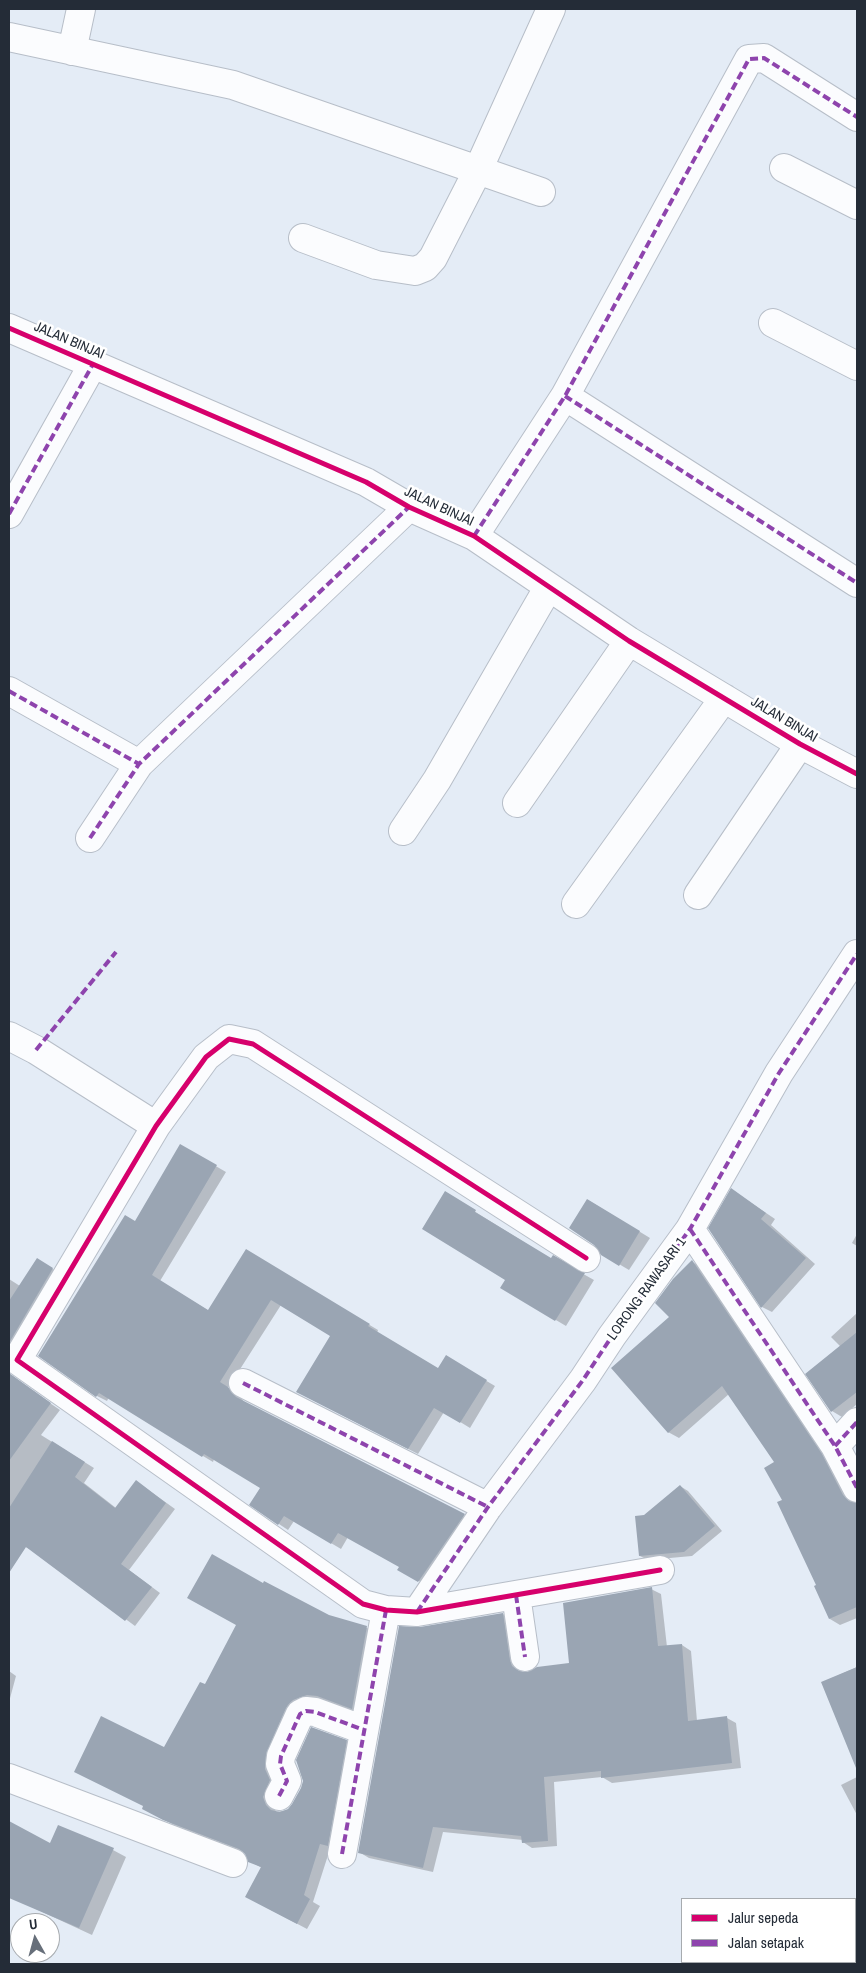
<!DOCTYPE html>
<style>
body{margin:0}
#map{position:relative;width:866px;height:1973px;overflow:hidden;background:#e4ecf6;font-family:"Archivo Narrow",sans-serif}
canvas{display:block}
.frame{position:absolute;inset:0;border:10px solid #242c37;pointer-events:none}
.legend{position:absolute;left:681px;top:1898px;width:175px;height:65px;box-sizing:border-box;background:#fff;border:1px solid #a7abaf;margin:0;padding:6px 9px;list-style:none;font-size:15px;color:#242c37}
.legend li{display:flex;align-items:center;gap:10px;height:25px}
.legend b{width:25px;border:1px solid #a7abaf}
.north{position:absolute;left:10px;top:1913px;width:50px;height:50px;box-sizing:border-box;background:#fff;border:1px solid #a7abaf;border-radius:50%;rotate:353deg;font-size:14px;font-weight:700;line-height:20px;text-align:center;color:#242c37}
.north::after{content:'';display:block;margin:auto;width:18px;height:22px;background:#676f7a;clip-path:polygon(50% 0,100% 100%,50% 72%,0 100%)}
</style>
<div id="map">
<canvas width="866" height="1973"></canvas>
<div class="frame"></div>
<ul class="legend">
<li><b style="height:6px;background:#d6006c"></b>Jalur sepeda</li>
<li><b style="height:6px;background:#8e44ad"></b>Jalan setapak</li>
</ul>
<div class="north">U</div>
</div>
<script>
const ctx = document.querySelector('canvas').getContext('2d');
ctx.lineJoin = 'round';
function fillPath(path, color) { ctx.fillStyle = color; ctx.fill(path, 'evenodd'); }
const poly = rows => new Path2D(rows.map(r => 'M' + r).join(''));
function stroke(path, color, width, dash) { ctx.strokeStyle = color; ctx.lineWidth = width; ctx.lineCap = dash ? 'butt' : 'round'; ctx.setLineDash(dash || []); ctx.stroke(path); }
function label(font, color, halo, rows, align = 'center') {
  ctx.font = font + ' "Archivo Narrow",sans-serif'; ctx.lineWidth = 5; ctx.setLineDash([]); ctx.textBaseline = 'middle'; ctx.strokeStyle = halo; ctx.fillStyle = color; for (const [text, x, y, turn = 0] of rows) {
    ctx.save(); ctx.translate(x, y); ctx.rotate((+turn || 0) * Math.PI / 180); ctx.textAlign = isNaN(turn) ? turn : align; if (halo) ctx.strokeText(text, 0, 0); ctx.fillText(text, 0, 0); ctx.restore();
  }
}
const shadow = poly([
 [181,1146,226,1172,160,1281,209,1311,246,1251,378,1330,377,1333,438,1369,446,1357,495,1386,470,1428,444,1412,418,1454,307,1397,331,1335,281,1305,228,1388,238,1394,245,1403,473,1520,428,1586,399,1570,400,1566,348,1537,341,1549,294,1521,288,1530,279,1524,251,1504,261,1487,214,1459,213,1462,203,1456,109,1397,107,1401,97,1396,40,1355,136,1223],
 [732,1190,775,1219,771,1225,815,1264,772,1312,762,1307,710,1228],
 [445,1193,551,1259,553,1257,594,1280,566,1326,502,1288,507,1280],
 [588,1200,650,1238,629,1270,602,1254],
 [857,1234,857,1246,852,1243],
 [37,1259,62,1275,18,1349,9,1344,9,1279,20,1286],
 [692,1262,703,1268,832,1461,857,1506,857,1618,840,1625,830,1619,783,1500,776,1463,729,1394,679,1438,668,1432,671,1317],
 [857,1313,857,1404,842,1417,832,1411,807,1374,841,1347,831,1337],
 [9,1375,60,1410,41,1435,94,1468,84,1483,116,1508,136,1481,175,1509,129,1570,160,1593,135,1626,35,1552,9,1538],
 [680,1486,688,1491,722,1531,692,1556,648,1560,640,1556,644,1516],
 [264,1585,328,1616,367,1628,377,1633,362,1714,328,1702,318,1700,273,1803,276,1812,288,1810,346,1741,356,1747,330,1849,313,1902,320,1906,307,1929,256,1902,262,1868,249,1861,245,1852,174,1825,153,1814,164,1749,205,1686],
 [651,1589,661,1594,667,1647,682,1645,691,1651,697,1721,727,1718,736,1723,741,1768,612,1783,602,1777,554,1782,557,1846,532,1848,523,1842,523,1840,443,1832,433,1872,369,1858,359,1852,420,1629,503,1614,512,1620,522,1673,571,1664],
 [857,1667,857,1730,850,1733,823,1682],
 [9,1671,16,1676,9,1702],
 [857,1777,857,1815,841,1785],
 [9,1823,51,1845,113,1850,126,1857,92,1935,25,1904,34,1882,9,1868]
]);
const building = poly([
 [180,1144,217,1165,152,1275,208,1310,246,1249,370,1324,368,1326,438,1368,446,1355,487,1380,460,1423,434,1408,408,1449,296,1392,330,1336,271,1300,220,1382,228,1387,236,1397,465,1514,418,1582,397,1570,399,1567,338,1533,331,1544,284,1516,278,1525,249,1505,260,1488,204,1454,202,1457,99,1393,96,1397,38,1356,125,1215,135,1221],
 [731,1188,766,1213,761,1219,806,1258,761,1308,708,1228],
 [445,1191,476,1210,475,1212,551,1258,553,1255,585,1273,555,1321,500,1288,505,1280,422,1229],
 [587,1199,640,1231,619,1266,601,1255,594,1245,569,1228],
 [37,1258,53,1268,9,1343,9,1301],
 [692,1260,822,1454,843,1495,849,1501,857,1503,857,1607,829,1619,814,1586,816,1585,777,1502,782,1500,764,1468,774,1462,722,1386,668,1433,611,1368,669,1317,655,1303,673,1279],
 [857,1332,857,1392,831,1412,805,1374],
 [9,1373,51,1403,9,1461],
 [52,1441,85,1462,75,1477,115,1508,136,1480,166,1503,121,1564,152,1587,125,1621,26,1547,9,1573,9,1508],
 [680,1485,715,1526,684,1552,639,1556,635,1516,644,1515],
 [212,1554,263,1583,264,1581,329,1615,367,1626,352,1709,317,1696,307,1695,293,1700,286,1708,266,1754,265,1769,270,1780,263,1797,266,1805,271,1810,280,1812,288,1809,292,1804,301,1788,303,1781,296,1760,311,1727,347,1740,328,1846,320,1844,304,1895,310,1899,297,1924,245,1897,261,1867,248,1862,245,1854,239,1849,163,1820,142,1809,143,1806,74,1772,101,1716,164,1747,200,1682,205,1684,236,1625,187,1598],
 [652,1587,658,1646,682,1644,688,1721,727,1716,732,1763,601,1778,601,1771,544,1777,548,1841,522,1843,521,1836,433,1827,423,1868,358,1853,399,1626,420,1627,503,1613,510,1660,512,1666,519,1671,527,1672,537,1667,569,1663,563,1603],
 [857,1667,857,1768,856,1768,821,1682],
 [9,1821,50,1843,58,1825,114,1848,79,1928,9,1898]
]);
const minor = poly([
 [9,37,233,85,541,192],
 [72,51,81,9],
 [784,168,857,205],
 [303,238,376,265,415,271,425,267,433,258,478,170,551,9],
 [773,323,857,366],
 [9,328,366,482,409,507,474,536,629,641,800,744,857,774],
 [565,396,857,583],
 [9,514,93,364],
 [474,536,565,396,749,59,764,58,857,117],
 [9,691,139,764],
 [517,803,629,641],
 [403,831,437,780,548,588],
 [90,838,139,764,409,507],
 [698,895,800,744],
 [576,904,724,698],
 [9,1036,36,1050,156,1126],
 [690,1229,835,1446,857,1488],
 [586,1258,253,1044,229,1039,206,1057,156,1126,17,1360,363,1604,386,1610,417,1612,660,1570],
 [243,1383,488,1507],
 [835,1446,857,1422],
 [516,1595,525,1657],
 [417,1612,488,1507,583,1380,612,1336,690,1229,779,1073,857,954],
 [9,1778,233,1863],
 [279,1796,287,1781,280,1764,281,1756,300,1714,306,1711,315,1712,364,1730],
 [342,1854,386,1610]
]);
const quiet = poly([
 [565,396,857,583],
 [9,514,93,364],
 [474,536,565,396,749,59,764,58,857,117],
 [9,691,139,764],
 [90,838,139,764,409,507],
 [36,1050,116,952],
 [690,1229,835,1446,857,1488],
 [243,1383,488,1507],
 [835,1446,857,1422],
 [516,1595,525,1657],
 [417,1612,488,1507,583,1380,612,1336,690,1229,779,1073,857,954],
 [279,1796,287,1781,280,1764,281,1756,300,1714,306,1711,315,1712,364,1730],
 [342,1854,386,1610]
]);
const cycleway = poly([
 [9,328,366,482,409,507,474,536,629,641,800,744,857,774],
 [586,1258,253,1044,229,1039,206,1057,156,1126,17,1360,363,1604,386,1610,417,1612,660,1570]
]);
const streetNames = [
 ["JALAN BINJAI",69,341,23],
 ["JALAN BINJAI",439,507,25],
 ["JALAN BINJAI",784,720,31],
 ["LORONG RAWASARI 1",647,1289,-54]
];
fillPath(shadow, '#0003');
fillPath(building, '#9aa5b3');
stroke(minor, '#b7bec8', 30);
stroke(minor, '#fbfcfe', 28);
stroke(quiet, '#8e44ad', 4, [8, 4]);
stroke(cycleway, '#d6006c', 5);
label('14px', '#242c37', '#fff', streetNames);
</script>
